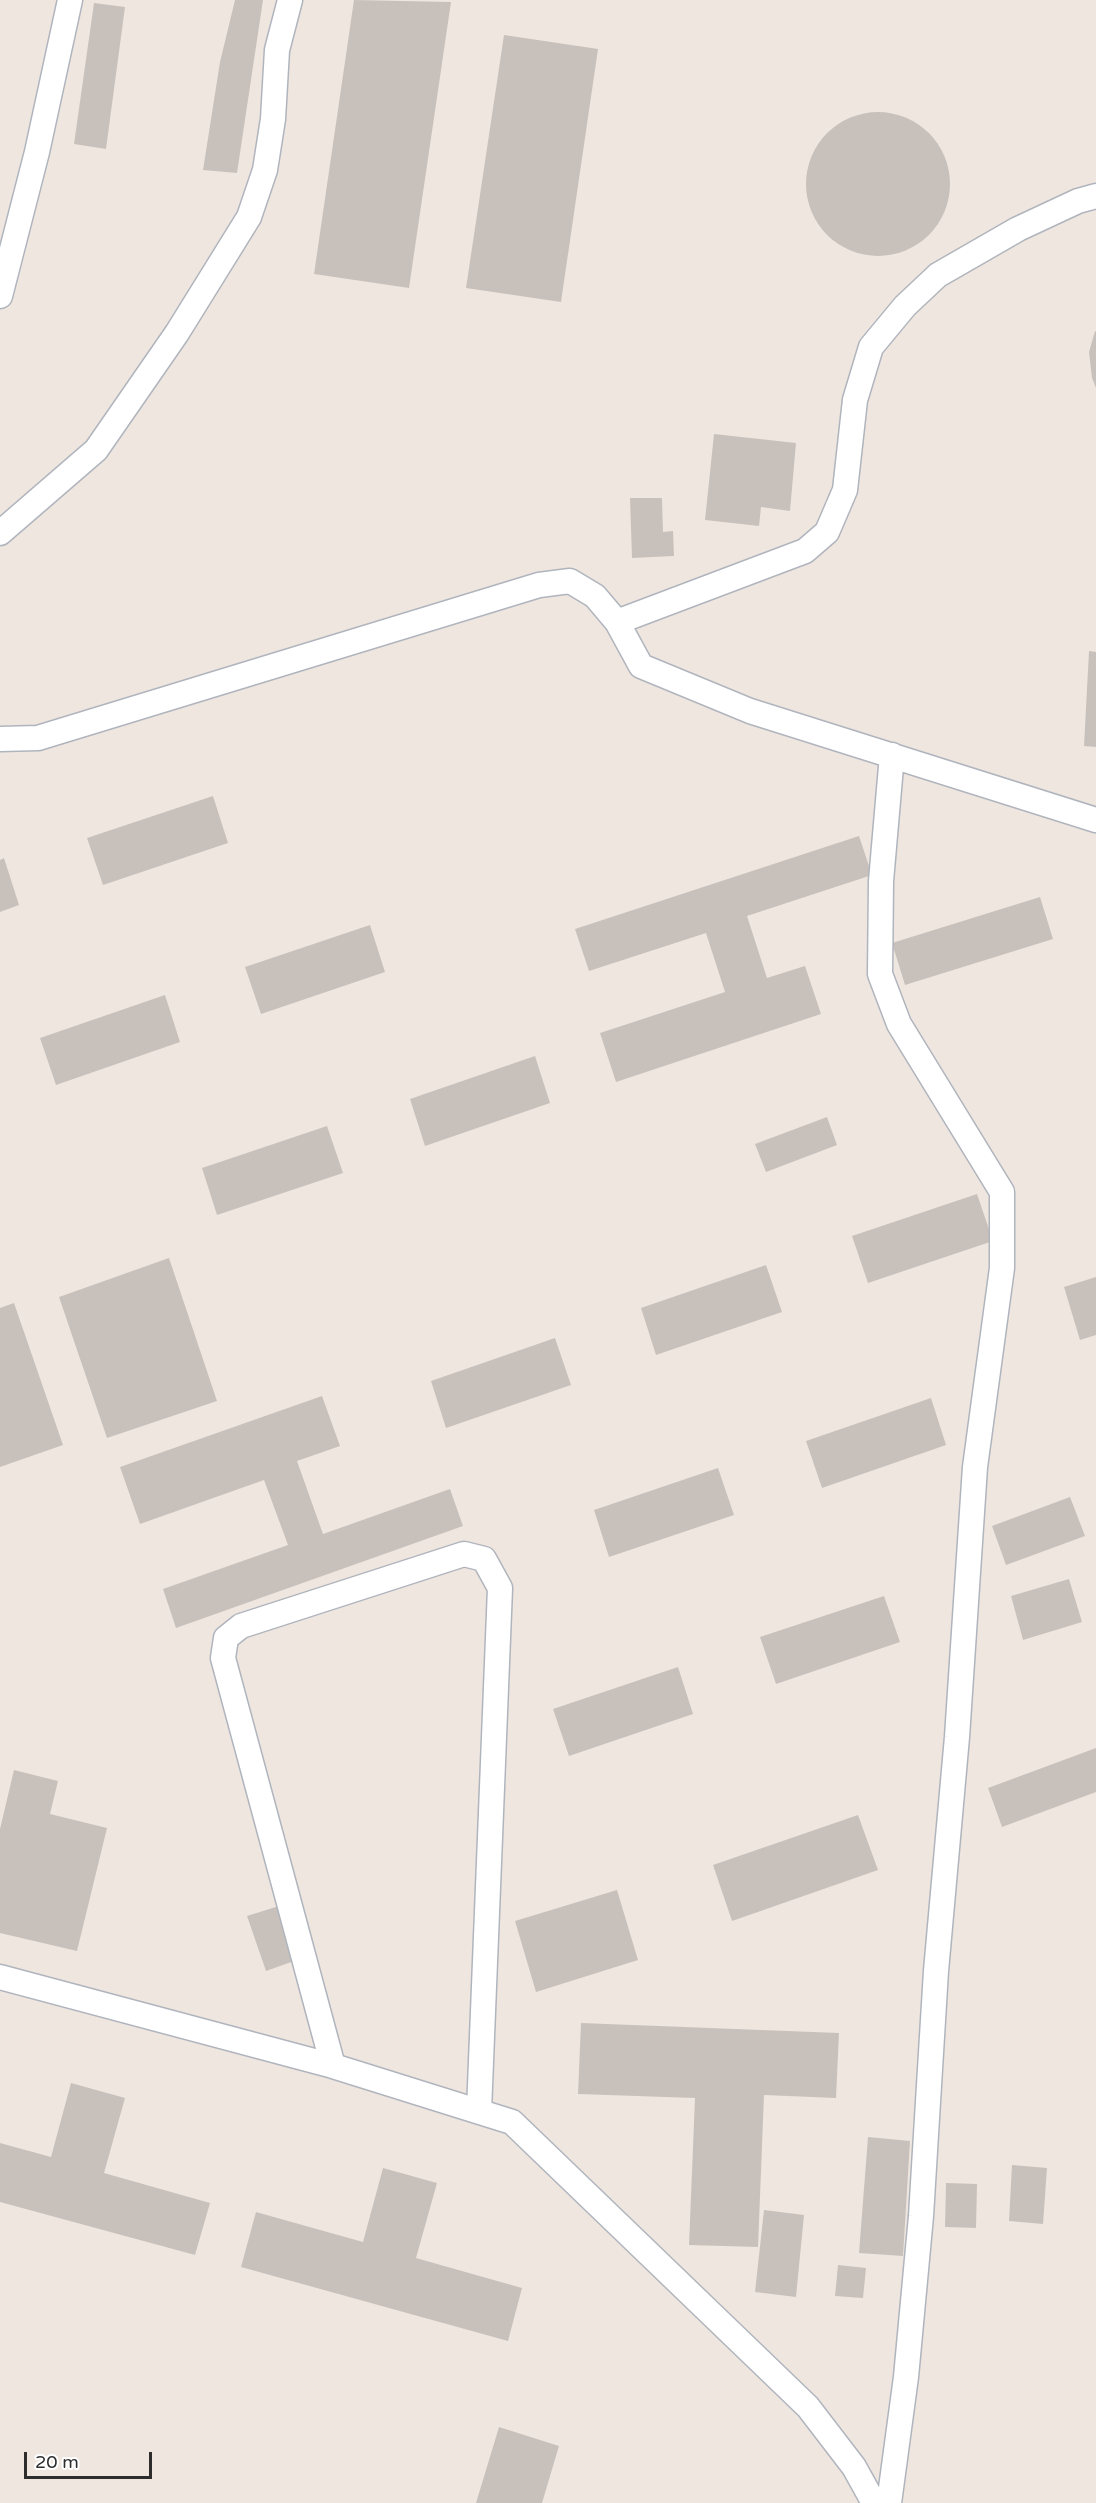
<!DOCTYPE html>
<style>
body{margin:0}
#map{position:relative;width:1096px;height:2503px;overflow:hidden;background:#efe6e0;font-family:"Varela Round",sans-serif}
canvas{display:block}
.scale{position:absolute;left:24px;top:2452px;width:128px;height:27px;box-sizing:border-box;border:3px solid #2d2d2d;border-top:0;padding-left:8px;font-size:18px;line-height:21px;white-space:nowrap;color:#2d2d2d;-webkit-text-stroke:4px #fff;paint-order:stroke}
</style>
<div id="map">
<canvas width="1096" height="2503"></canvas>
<div class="scale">20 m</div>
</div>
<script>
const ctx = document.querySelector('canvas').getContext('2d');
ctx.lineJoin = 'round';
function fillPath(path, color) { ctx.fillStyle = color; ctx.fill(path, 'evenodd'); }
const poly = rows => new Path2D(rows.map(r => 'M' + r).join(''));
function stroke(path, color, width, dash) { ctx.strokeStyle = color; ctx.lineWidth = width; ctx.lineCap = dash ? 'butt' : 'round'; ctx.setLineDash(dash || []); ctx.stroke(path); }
const building = poly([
 [235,0,263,0,237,173,203,170,220,62],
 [354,0,451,2,409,288,314,274],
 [94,3,125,7,106,149,74,144],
 [504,35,598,49,561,302,466,288],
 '806 184a72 72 0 1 1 144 0a72 72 0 1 1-144 0Z',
 [1095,331,1096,332,1096,388,1092,378,1089,352],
 [714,434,796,443,790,511,761,507,759,526,705,520],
 [630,498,662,498,663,532,673,531,674,556,632,558],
 [1089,651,1096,652,1096,747,1084,746],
 [213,796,228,843,103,885,87,838],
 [859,836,872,875,747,916,767,978,805,966,821,1014,616,1082,600,1033,725,992,706,933,589,971,575,929],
 [4,858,19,905,0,912,0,860],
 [1040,897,1053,939,905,985,892,943],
 [370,925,385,972,261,1014,245,967],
 [165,995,180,1042,56,1085,40,1038],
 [535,1056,550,1103,425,1146,410,1099],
 [827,1117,837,1145,766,1172,755,1144],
 [327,1126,343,1173,217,1215,202,1168],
 [977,1194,993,1241,868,1283,852,1236],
 [169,1258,217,1401,107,1438,59,1297],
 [766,1265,782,1312,656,1355,641,1308],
 [1096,1277,1096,1335,1080,1340,1064,1287],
 [14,1303,63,1445,0,1467,0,1308],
 [555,1338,571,1385,446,1428,431,1381],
 [322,1396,340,1446,297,1461,323,1534,450,1489,463,1526,176,1628,163,1589,288,1545,264,1480,140,1524,120,1467],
 [931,1398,946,1445,822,1488,806,1441],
 [718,1468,734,1515,609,1557,594,1510],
 [1070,1497,1085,1536,1006,1565,992,1526],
 [1069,1579,1082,1622,1023,1640,1011,1596],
 [884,1596,900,1642,776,1684,760,1637],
 [678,1667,693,1714,569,1756,553,1709],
 [1096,1748,1096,1792,1002,1827,988,1788],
 [14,1770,58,1781,50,1814,107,1828,77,1951,0,1933,0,1829],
 [858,1815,878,1870,732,1921,713,1865],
 [617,1890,638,1960,536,1992,515,1921],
 [279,1906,297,1960,266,1971,247,1916],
 [581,2023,839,2033,836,2098,764,2095,758,2247,689,2245,695,2098,578,2094],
 [71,2083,125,2098,104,2173,210,2203,195,2255,0,2202,0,2143,51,2157],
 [868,2137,910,2141,903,2256,859,2253],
 [1012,2165,1047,2168,1043,2224,1009,2221],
 [383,2168,437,2183,416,2258,522,2288,508,2341,241,2267,256,2212,363,2242],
 [946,2183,977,2184,976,2228,945,2227],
 [764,2210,804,2215,796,2297,755,2292],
 [838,2265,866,2268,863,2298,835,2296],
 [499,2427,559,2446,542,2503,476,2503]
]);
const lane = poly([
 [0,296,37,152,70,0],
 [0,533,96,450,177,333,249,217,265,170,273,119,277,50,290,0],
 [617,622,805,551,827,532,845,490,855,400,871,347,905,306,938,275,1018,229,1078,201,1096,196],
 [0,739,38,738,539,585,570,581,595,596,617,622,641,666,750,711,1096,820],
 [0,1977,333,2066,512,2122,808,2407,854,2467,874,2503],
 [333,2066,223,1658,226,1638,241,1626,464,1554,484,1559,500,1588,479,2111],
 [889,2503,906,2377,921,2216,936,1971,957,1737,975,1467,1002,1268,1002,1192,899,1024,880,974,881,881,892,755]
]);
fillPath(building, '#c8c1bb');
stroke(lane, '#b0b5bd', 27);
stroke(lane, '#fff', 24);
</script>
